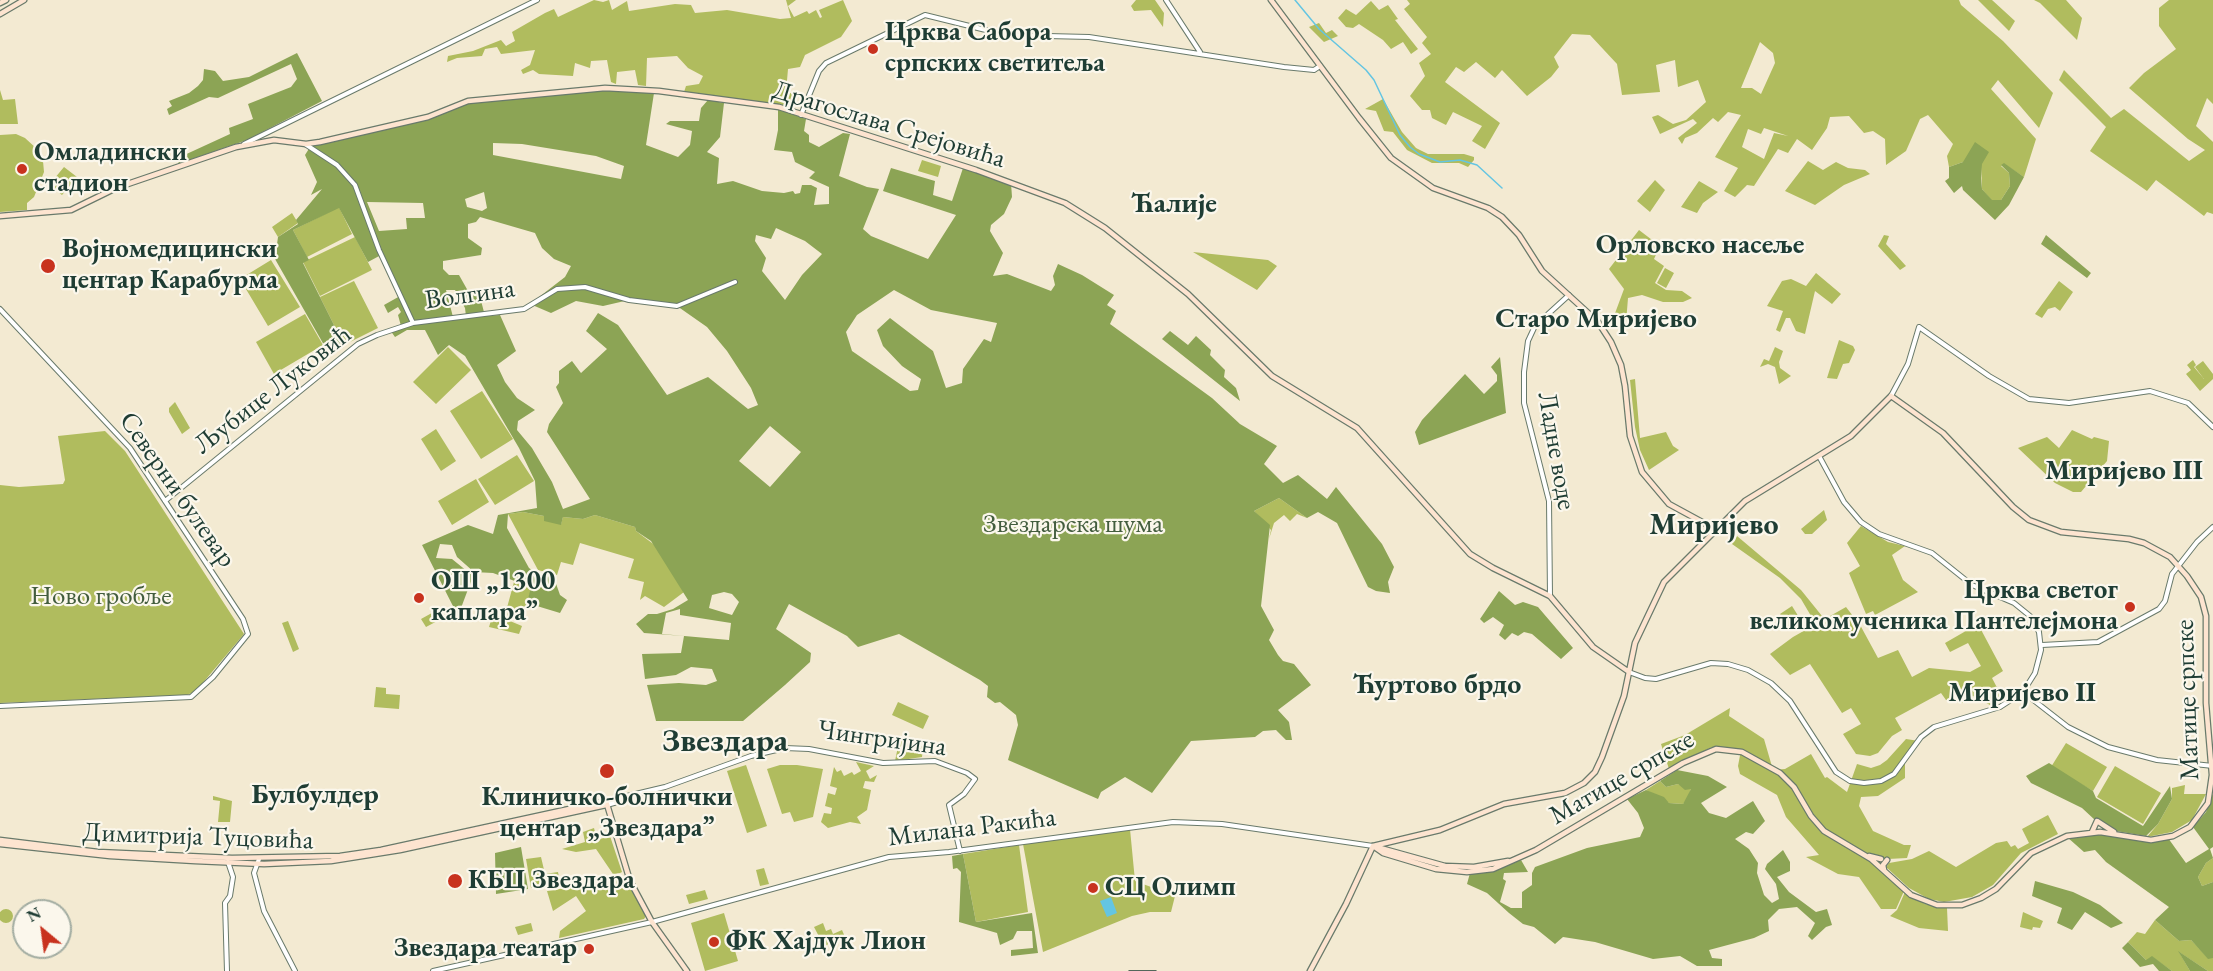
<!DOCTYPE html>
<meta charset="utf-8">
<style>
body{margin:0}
#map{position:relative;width:2213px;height:971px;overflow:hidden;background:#f3ead2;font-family:"EB Garamond",serif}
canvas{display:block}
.north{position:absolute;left:12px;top:899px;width:60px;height:60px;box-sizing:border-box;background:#fbf7ec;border:2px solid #a3ada2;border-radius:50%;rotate:331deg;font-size:16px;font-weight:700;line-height:24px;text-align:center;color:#1f3d34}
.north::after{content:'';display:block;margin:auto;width:21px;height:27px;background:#c8321e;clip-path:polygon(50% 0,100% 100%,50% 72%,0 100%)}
</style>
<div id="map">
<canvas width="2213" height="971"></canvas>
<div class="north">N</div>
</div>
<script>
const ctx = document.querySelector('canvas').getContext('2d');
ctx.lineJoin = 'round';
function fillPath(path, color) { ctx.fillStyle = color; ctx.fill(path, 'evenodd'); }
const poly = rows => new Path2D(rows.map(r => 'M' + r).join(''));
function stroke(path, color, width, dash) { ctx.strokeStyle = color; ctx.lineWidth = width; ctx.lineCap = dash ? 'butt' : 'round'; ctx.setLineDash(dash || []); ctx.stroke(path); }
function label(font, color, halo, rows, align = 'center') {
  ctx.font = font + ' "EB Garamond",serif'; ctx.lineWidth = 4.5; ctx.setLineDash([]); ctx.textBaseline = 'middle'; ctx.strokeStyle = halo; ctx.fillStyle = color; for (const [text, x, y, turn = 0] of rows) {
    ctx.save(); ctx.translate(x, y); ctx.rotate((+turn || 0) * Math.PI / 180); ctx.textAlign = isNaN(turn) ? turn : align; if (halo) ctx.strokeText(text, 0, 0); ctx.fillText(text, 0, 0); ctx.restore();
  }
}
const green = poly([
 [594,0,603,2,609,0,612,10,627,1,629,11,675,4,691,5,695,13,727,10,780,19,791,18,786,0,796,0,788,6,794,17,807,11,809,14,816,10,820,18,822,17,819,10,843,0,852,21,841,37,805,55,800,67,788,69,786,92,794,94,789,108,684,92,686,86,699,84,703,76,688,68,677,56,647,58,646,86,638,85,635,70,617,72,616,84,611,82,607,60,591,61,590,68,575,63,573,76,539,74,533,70,523,74,521,70,530,65,535,50,501,54,497,47,485,49,482,56,457,58,447,62,448,56,473,51,501,40,506,46,515,41,512,32,545,13,554,9,558,17],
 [1136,0,1155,0,1164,13,1163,27,1151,10,1134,11,1131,6],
 [1407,0,1959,0,1961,5,2003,41,2053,93,2039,128,1998,80,1991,89,2036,139,2024,177,2004,164,2001,166,2009,173,2010,186,2001,200,1992,201,1982,189,1981,164,1963,162,1949,167,1947,156,1953,144,1928,115,1920,119,1906,151,1886,165,1885,139,1873,131,1864,133,1849,116,1830,117,1827,128,1812,150,1797,139,1788,153,1778,149,1754,186,1747,185,1735,197,1724,191,1738,168,1715,157,1741,115,1728,112,1718,122,1713,118,1697,133,1685,138,1682,144,1678,138,1697,123,1693,119,1660,134,1652,117,1658,115,1673,124,1686,120,1706,102,1698,80,1678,87,1675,60,1656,65,1660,92,1622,95,1617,64,1590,35,1572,34,1554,57,1559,67,1551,77,1527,96,1502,70,1495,78,1476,62,1464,72,1456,67,1445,82,1500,123,1485,149,1472,141,1482,126,1453,112,1446,125,1432,118,1430,110,1422,110,1410,96,1425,76,1419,63,1431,54,1422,43,1427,37,1404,9,1410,4],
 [1760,42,1773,53,1775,63,1761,94,1752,88,1741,88],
 [1764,128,1788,136,1774,133,1764,159,1742,147,1748,129,1761,134],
 [1978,0,1992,0,2015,21,2009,31],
 [2034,0,2066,0,2082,18,2077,40,2040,3],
 [2169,0,2213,0,2213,104,2207,98,2196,126,2213,142,2213,214,2207,212,2204,216,2156,180,2147,191,2090,151,2106,127,2059,80,2064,70,2111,118,2124,109,2189,161,2205,150,2188,139,2129,88,2144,73,2176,49,2159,26,2159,8],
 [1371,1,1379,10,1388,5,1398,19,1395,20,1418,49,1411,54,1403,42,1391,49,1383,40,1359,24,1353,28,1346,27,1338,18,1346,9,1356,15],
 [1319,23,1326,33,1332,30,1338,36,1324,42,1309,27],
 [0,90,3,100,15,99,18,124,0,124],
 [1383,99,1402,132,1416,148,1428,154,1464,154,1474,157,1474,160,1468,167,1459,163,1432,163,1407,150,1393,132,1384,131,1376,111,1365,109],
 [16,134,25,138,37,149,43,161,44,172,34,197,27,203,27,210,0,212,0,135],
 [922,160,941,166,938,177,918,171],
 [1808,161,1823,170,1836,162,1848,168,1865,170,1870,174,1844,185,1815,205,1785,191],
 [64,167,77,177,62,195,49,185],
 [1655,180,1665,190,1650,212,1637,201],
 [1699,181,1718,192,1703,203,1697,213,1681,207],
 [339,207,352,234,307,257,293,230],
 [292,213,298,223,278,237,272,227],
 [1639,230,1660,246,1654,259,1664,266,1655,283,1666,290,1682,291,1692,298,1683,302,1663,302,1642,295,1628,298,1626,323,1614,316,1624,289,1609,269],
 [1884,235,1889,236,1886,244,1906,266,1900,270,1878,246],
 [355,237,372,270,320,296,303,262],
 [1193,252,1268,260,1277,266,1257,290],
 [271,260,300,307,268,326,240,279],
 [1665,268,1674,273,1666,288,1657,283],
 [1816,273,1841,294,1832,304,1815,291,1805,334,1796,331,1790,318,1786,318,1780,332,1776,330,1783,311,1767,306,1782,281,1791,279,1806,286],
 [354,281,378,328,344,345,320,297],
 [2059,281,2073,292,2060,311,2055,307,2048,309,2042,318,2035,314],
 [305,314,323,345,274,374,256,342],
 [1839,340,1853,346,1855,350,1849,363,1843,364,1837,379,1827,378],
 [448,347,471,370,436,404,413,382],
 [1775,347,1783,351,1779,362,1780,368,1791,376,1779,384,1775,367,1768,364,1760,367,1764,359,1769,361],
 [2193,360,2196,365,2194,367,2204,379,2195,367,2203,361,2213,374,2213,379,2200,391,2186,374,2191,370,2187,365],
 [1635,379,1640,438,1666,432,1673,446,1679,450,1649,470,1640,450,1635,427,1630,380],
 [482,391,513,439,481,459,450,411],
 [175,402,190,428,182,434,169,412,169,408],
 [436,429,456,461,441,471,421,439],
 [2072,430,2092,439,2094,437,2109,441,2107,461,2081,492,2073,492,2055,483,2018,448,2047,437,2059,448],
 [105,431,125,451,244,634,196,691,187,695,0,703,0,485,19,487,63,484,65,480,58,436],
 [517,455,534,481,495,505,478,479],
 [476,479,489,502,452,525,438,501],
 [1279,498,1307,518,1297,514,1290,521,1284,515,1274,523,1269,539,1271,530,1254,511],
 [1824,510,1827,520,1812,534,1805,534,1801,529],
 [523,512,544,516,561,524,563,517,583,519,595,515,635,527,636,531,656,546,684,592,664,607,645,596,640,600,644,582,628,578,634,559,580,543,573,565,561,562,557,575,538,570,508,514],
 [1861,526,1888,542,1905,546,1892,555,1903,580,1918,592,1875,615,1873,611,1866,614,1849,573,1860,566,1847,543],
 [1737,536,1801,590,1822,616,1820,620,1814,621,1801,599,1780,578,1732,544],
 [514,582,532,587,522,620,505,615],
 [1792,606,1802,622,1790,629,1780,614],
 [1846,607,1856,620,1861,621,1859,623,1878,658,1898,650,1912,677,1929,668,1970,672,1981,666,1968,643,1950,652,1945,643,1978,624,2003,671,1992,678,2003,699,1990,705,1973,696,1962,703,1946,700,1941,693,1895,718,1902,730,1892,736,1878,753,1870,756,1856,754,1843,734,1861,724,1851,708,1842,713,1810,664,1790,675,1770,654,1793,637],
 [439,609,443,618,426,627,421,619],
 [493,614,522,626,519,634,489,627],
 [288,621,299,649,293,652,282,623],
 [376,687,386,688,386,694,400,695,399,709,374,707],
 [898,702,929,716,923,729,892,715],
 [1730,708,1729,716,1764,739,1773,770,1785,769,1811,754,1825,778,1827,777,1847,792,1857,764,1871,768,1880,765,1887,760,1906,739,1919,741,1905,761,1905,778,1878,796,1861,797,1859,806,1873,831,1904,845,1911,845,1907,858,1888,859,1866,855,1825,830,1803,800,1801,801,1823,832,1870,860,1904,891,1896,909,1881,909,1859,877,1838,874,1806,857,1819,855,1786,817,1777,795,1740,774,1738,766,1741,750,1712,747,1669,769,1661,744,1685,735],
 [900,737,923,747,922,757,895,761],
 [2066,743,2107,767,2093,791,2051,767],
 [856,762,874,766,866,771,870,779,877,775,874,782,865,781,863,788,871,790,867,810,857,817,861,824,850,822,828,828,821,822,824,813,831,814,832,808,825,806,828,793,835,795,837,788,830,786,834,767,837,772,841,770,844,776,852,772,854,775,861,771],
 [746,765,767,826,747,833,727,771],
 [780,765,797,765,823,769,813,817,794,822,790,812,782,814,767,769],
 [2115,766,2161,793,2143,824,2097,797],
 [1660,781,1666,787,1678,784,1691,789,1688,798,1683,804,1669,803,1646,790],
 [2185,785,2184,794,2206,794,2192,820,2172,832,2147,837,2158,824,2172,799,2172,788],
 [213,796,232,801,230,822,218,822,220,801,213,800],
 [2048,815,2058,834,2021,853,1993,885,1972,897,1944,902,1929,899,1909,888,1886,867,1889,863,1912,859,1929,851,1956,867,1996,843,2007,841,2011,847,2015,845,2018,849,2029,843,2022,829],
 [594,828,597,840,610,836,622,872,620,873,613,874,596,849,576,852,562,849,585,842,583,832],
 [1130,829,1135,881,1175,896,1171,912,1150,912,1132,916,1043,952,1023,844],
 [1019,845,1028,912,976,922,963,854],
 [541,857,545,874,558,872,560,883,531,888,526,859],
 [2213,858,2213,882,2202,886,2198,877,2206,863],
 [764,868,769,884,760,886,756,870],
 [623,879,627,881,646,916,644,919,559,938,560,931,586,911,576,896,553,911,547,891],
 [705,890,708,899,689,904,686,895],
 [1905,892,1925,904,1947,908,1948,931,1919,928,1890,916,1897,910],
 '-1 916a7 7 0 1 1 14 0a7 7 0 1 1-14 0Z',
 [2023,912,2043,921,2040,928,2033,927,2032,930,2020,927],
 [724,913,738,961,705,971,691,923],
 [2155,920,2179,941,2191,940,2208,958,2213,958,2213,971,2208,971,2179,952,2190,971,2172,971,2152,957,2147,961,2128,942,2137,932,2145,934],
 [531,923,533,931,518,935,515,927],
 [823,923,826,931,831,929,833,934,842,930,845,937,824,946,814,927]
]);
const forest = poly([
 [297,53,322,101,247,140,178,164,180,157,230,134,229,128,253,119,248,104,291,87,297,79,291,64,218,98,209,97,169,115,167,109,172,106,169,101,189,93,198,86,203,80,204,69,215,71,223,81,249,77],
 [596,89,654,93,646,145,678,157,690,145,692,131,666,124,670,121,699,121,701,108,708,100,724,103,720,137,707,152,719,158,717,184,733,181,762,191,784,193,793,191,795,194,800,193,802,185,811,185,817,188,814,205,829,204,829,187,809,178,815,172,795,162,792,152,774,150,778,130,778,109,806,119,804,131,809,135,809,142,819,147,843,133,850,134,839,176,867,187,879,189,863,229,871,236,928,259,956,215,883,191,891,168,935,181,933,195,952,201,964,165,1011,183,1012,197,1004,214,991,225,990,231,1003,253,993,276,1007,274,1051,291,1055,285,1053,276,1058,264,1082,275,1114,295,1107,305,1116,311,1110,324,1212,398,1240,424,1277,446,1264,464,1283,483,1298,475,1327,499,1336,487,1382,544,1394,567,1388,582,1390,593,1376,591,1368,587,1337,523,1318,512,1307,518,1279,498,1254,511,1270,525,1261,606,1274,630,1269,640,1278,655,1283,661,1294,664,1311,685,1278,710,1289,722,1292,740,1286,740,1276,730,1263,731,1255,737,1191,741,1152,793,1125,777,1101,792,1098,799,1008,760,1018,725,1016,715,1000,702,995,703,987,697,988,686,980,680,899,634,858,647,847,636,789,604,776,629,811,653,810,662,785,685,743,721,656,721,647,685,679,683,706,685,717,681,712,669,691,667,676,675,645,679,642,654,681,653,684,636,644,633,636,624,648,614,657,614,673,609,688,600,651,541,636,531,635,527,595,515,583,519,563,517,561,525,544,521,544,516,523,512,508,514,507,528,529,568,536,573,554,578,560,595,567,600,560,613,527,603,531,587,493,573,474,572,457,557,452,545,440,544,436,558,452,559,473,576,458,616,422,545,468,525,493,534,498,515,537,508,535,481,519,448,465,356,449,345,438,355,425,330,407,330,395,337,390,330,401,326,398,315,401,312,398,307,388,313,384,305,400,296,381,255,368,262,339,208,293,230,309,260,303,263,344,345,328,352,275,259,278,237,298,224,296,220,322,189,311,195,317,182,305,155,312,144,381,130,466,103],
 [493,143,522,144,596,156,624,166,621,179,493,155],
 [484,192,487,208,482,211,467,207,465,199],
 [367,202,423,203,425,218,406,218,407,229,379,231],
 [480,217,535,233,542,248,554,259,571,266,565,277,530,304,551,313,576,301,603,306,629,300,677,306,707,327,727,351,751,388,758,405,748,409,708,377,667,395,618,325,598,313,586,331,607,349,581,373,572,361,559,371,559,383,556,387,563,403,549,424,547,432,590,499,563,509,552,482,532,448,517,430,518,421,535,410,517,398,505,382,497,365,516,351,500,315,485,316,478,289,468,291,459,275,449,275,443,269,443,261,481,255,482,248,468,238,468,224,476,222],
 [776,228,805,241,822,254,802,275,785,300,762,271,766,258,755,241,756,235,771,239],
 [446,290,455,290,465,308,466,316,453,317],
 [894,290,931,310,997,323,991,342,984,339,963,369,962,383,946,388,933,351,890,318,877,330,883,346,902,366,921,379,918,390,910,391,852,351,846,332,857,315],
 [770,426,801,452,770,487,739,461],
 [724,592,732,594,739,602,732,615,709,608,712,595],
 [680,609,680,615,731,623,729,640,662,634,666,613],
 [1975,142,1989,152,1982,164,1981,178,1982,189,1992,200,2001,200,2010,186,2009,173,2001,165,2004,163,2024,177,2009,205,1995,220,1963,190,1962,186,1954,193,1945,181,1949,178,1949,167,1963,162],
 [2046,235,2091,273,2087,278,2041,244],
 [1170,331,1188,345,1196,336,1211,350,1210,355,1225,370,1224,377,1236,388,1240,401,1162,339],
 [1500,357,1506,413,1419,445,1415,432,1422,420,1465,374,1484,394,1497,381,1497,375,1491,367],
 [1499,591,1515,605,1523,602,1538,607,1573,648,1561,659,1532,634,1524,632,1518,636,1512,633,1505,640,1499,635,1504,625,1493,617,1484,623,1480,619],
 [2049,763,2093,791,2096,798,2143,826,2170,786,2172,799,2158,824,2146,836,2116,831,2096,821,2082,808,2031,783,2026,776],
 [1677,770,1708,776,1727,787,1701,803,1709,813,1726,818,1753,801,1765,821,1753,834,1746,832,1735,839,1749,849,1758,863,1757,873,1764,895,1772,903,1779,899,1776,884,1765,869,1767,864,1783,850,1790,862,1790,871,1777,877,1789,892,1816,912,1827,909,1832,925,1826,927,1812,940,1808,936,1815,923,1797,907,1779,909,1768,920,1769,931,1754,938,1709,950,1712,958,1722,959,1722,966,1697,966,1680,956,1653,959,1595,942,1563,937,1555,944,1534,927,1523,924,1509,913,1487,893,1467,884,1470,873,1506,866,1521,860,1528,872,1504,873,1503,879,1506,881,1500,902,1511,908,1522,908,1522,892,1532,885,1532,873,1535,867,1587,848,1640,837,1644,828,1638,813,1627,799,1646,790,1664,797,1669,803,1683,804,1691,789,1685,790,1678,784,1666,787,1660,781],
 [2213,793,2213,847,2210,849,2213,858,2206,863,2198,877,2202,886,2213,882,2213,958,2208,959,2191,940,2179,941,2155,920,2169,907,2106,862,2095,850,2084,852,2067,837,2100,834,2137,839,2168,838,2186,863,2209,849,2193,827,2206,812],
 [521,847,528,889,496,894,495,853],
 [963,854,976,922,1032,913,1038,953,1011,956,1011,950,1033,948,1032,931,1017,931,1013,939,1000,945,997,933,959,922,961,872,957,868,953,869,952,856],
 [2035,881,2073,892,2100,905,2123,923,2111,928,2085,912,2072,930,2057,923,2062,908,2032,896],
 [2128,942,2146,960,2152,956,2172,971,2159,971,2153,964,2140,967,2122,948],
 [2178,951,2208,971,2190,971]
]);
const water = poly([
 [1111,897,1117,913,1107,917,1100,901]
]);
const stream = poly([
 [1295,0,1319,29,1366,70,1374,80,1400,135,1410,147,1419,154,1440,162,1460,160,1477,165,1502,188]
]);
const tertiary = poly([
 [1166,0,1200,52],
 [801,115,819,71,826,63,925,15,1006,35,1089,37,1284,67,1314,70,1320,66],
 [244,144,537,0],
 [305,144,337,165,355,185,379,250,413,323],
 [0,309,130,448,243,619,248,634,213,677,191,697,0,706],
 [1891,396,1908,364,1919,327,1989,376,2029,399,2069,403,2150,391,2188,403,2213,427],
 [165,501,358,344,377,335,413,323,524,309,557,289,585,287,629,300,677,306,735,282],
 [1550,596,1549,501,1524,403,1524,372,1528,341,1535,326,1569,295],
 [2042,645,2098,642,2159,609,2165,601,2172,574,2197,542,2213,527],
 [1629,672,1645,678,1656,679,1711,663,1728,664,1748,670,1771,683,1790,701,1836,772,1850,781,1864,783,1881,781,1894,774,1921,737,1934,727,2000,707,2023,692,2035,673,2041,650,2039,632,2030,616,2014,603,1972,585,1932,553,1879,534,1861,522,1844,502,1819,456],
 [2023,692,2068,727,2108,747,2157,760,2213,766],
 [606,801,665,787,751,756,785,748,809,749,883,763,935,761,967,773,975,779,964,794,949,805,960,851],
 [607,805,631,798],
 [259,859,254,873,264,911,295,971],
 [227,971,225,903,230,896,233,877,228,862],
 [433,971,652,922,889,857,949,852,1173,822,1222,824,1373,846]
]);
const secondary = poly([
 [1271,0,1359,118,1391,158,1433,188,1488,208,1502,217,1519,235,1542,271,1598,322,1611,342,1621,365,1625,386,1630,436,1642,472,1669,504,1715,529],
 [0,3,6,0],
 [0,14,24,0],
 [0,216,71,210,116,188,236,147,274,140,306,144,320,142,428,117,468,101,605,88,659,91,779,107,976,170,1065,203,1105,228,1188,294,1272,376,1357,428,1470,554,1493,568,1550,596,1593,647,1629,672],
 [1891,396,1943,433,2013,507,2029,520,2061,532,2129,539,2144,543,2170,557,2187,576,2201,597,2206,616,2206,703,2212,775,2208,803,2190,827,2173,836,2151,840,2100,832,2067,836,2031,853,1996,889,1981,898,1962,905,1937,905,1911,895,1871,859,1824,831,1811,816,1794,787,1780,773,1742,752,1716,749,1683,763,1536,850,1493,869,1467,872,1436,869,1383,853,1373,846,1440,830,1504,804,1565,793,1584,783,1595,772,1602,757,1624,696,1635,643,1664,582,1745,501,1851,436,1891,396],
 [2092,832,2097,821,2114,832],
 [0,840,98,852,232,858,340,856,381,850,606,801,630,881,652,922,687,971],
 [0,844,110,856,195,861,264,864,331,861,400,850,606,805],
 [1373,846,1445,866,1474,867,1508,861],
 [1869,856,1881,859],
 [1884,870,1883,865,1887,860],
 [1310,971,1346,904,1373,846]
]);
const tram = poly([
 [1129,971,1156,971]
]);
const markers = [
 [873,49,6,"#c8321e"],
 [22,169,6,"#c8321e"],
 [48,266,8,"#c8321e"],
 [419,598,6,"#c8321e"],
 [2130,607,6,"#c8321e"],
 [607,771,8,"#c8321e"],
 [455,881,8,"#c8321e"],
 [1093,888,6,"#c8321e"],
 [714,942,6,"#c8321e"],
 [589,949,6,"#c8321e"]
];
const poiNames = [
 ["Црква Сабора",885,33],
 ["српских светитеља",885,64],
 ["Омладински",34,153],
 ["стадион",34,184],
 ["Војномедицински",62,250],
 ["центар Карабурма",62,281],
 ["ОШ „1300",431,582],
 ["каплара”",431,613],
 ["Црква светог",2118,591,"right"],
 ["великомученика Пантелејмона",2118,622,"right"],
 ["Клиничко-болнички",607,798,"center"],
 ["центар „Звездара”",607,829,"center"],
 ["КБЦ Звездара",468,881],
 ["СЦ Олимп",1105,888],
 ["ФК Хајдук Лион",726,942],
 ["Звездара театар",577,949,"right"]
];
const streetNames = [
 ["Драгослава Срејовића",889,125,17],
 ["Волгина",470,295,-8],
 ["Љубице Луковић",273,390,-38],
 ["Ладне воде",1556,451,80],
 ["Северни булевар",177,490,55],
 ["Матице српске",2188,700,-92],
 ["Чингријина",882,739,8],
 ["Матице српске",1622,778,-30],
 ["Милана Ракића",972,828,-7],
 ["Димитрија Туцовића",198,837,2]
];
const parkNames = [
 ["Звездарска шума",1073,525],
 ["Ново гробље",101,597]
];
const neighbourhoodNames = [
 ["Ћалије",1174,204],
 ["Орловско насеље",1700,245],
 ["Старо Миријево",1596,319],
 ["Миријево III",2124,471],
 ["Ћуртово брдо",1437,685],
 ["Миријево II",2022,693],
 ["Булбулдер",315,795]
];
const quarterNames = [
 ["Миријево",1714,526]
];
const districtNames = [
 ["Звездара",725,742]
];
fillPath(green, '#b0bc5e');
fillPath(forest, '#8ca455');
fillPath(water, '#64c5e2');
stroke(stream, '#64c5e2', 1.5);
stroke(tertiary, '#697a6b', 6);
stroke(secondary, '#697a6b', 7);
stroke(tertiary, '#fff', 4);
stroke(secondary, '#fde4d0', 4.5);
stroke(tram, '#1f3d34', 1.5);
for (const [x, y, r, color] of markers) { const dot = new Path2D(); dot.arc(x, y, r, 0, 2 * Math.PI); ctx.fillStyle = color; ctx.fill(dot); stroke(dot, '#fbf7ec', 2); }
label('bold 27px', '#1f3d34', '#fbf7ec', poiNames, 'left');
label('27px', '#1f3d34', '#fbf7ec', streetNames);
label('27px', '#435d3e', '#fbf7ec', parkNames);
label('bold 28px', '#1f3d34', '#fbf7ec', neighbourhoodNames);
label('bold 30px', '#1f3d34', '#fbf7ec', quarterNames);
label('bold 33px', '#1f3d34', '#fbf7ec', districtNames);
</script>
